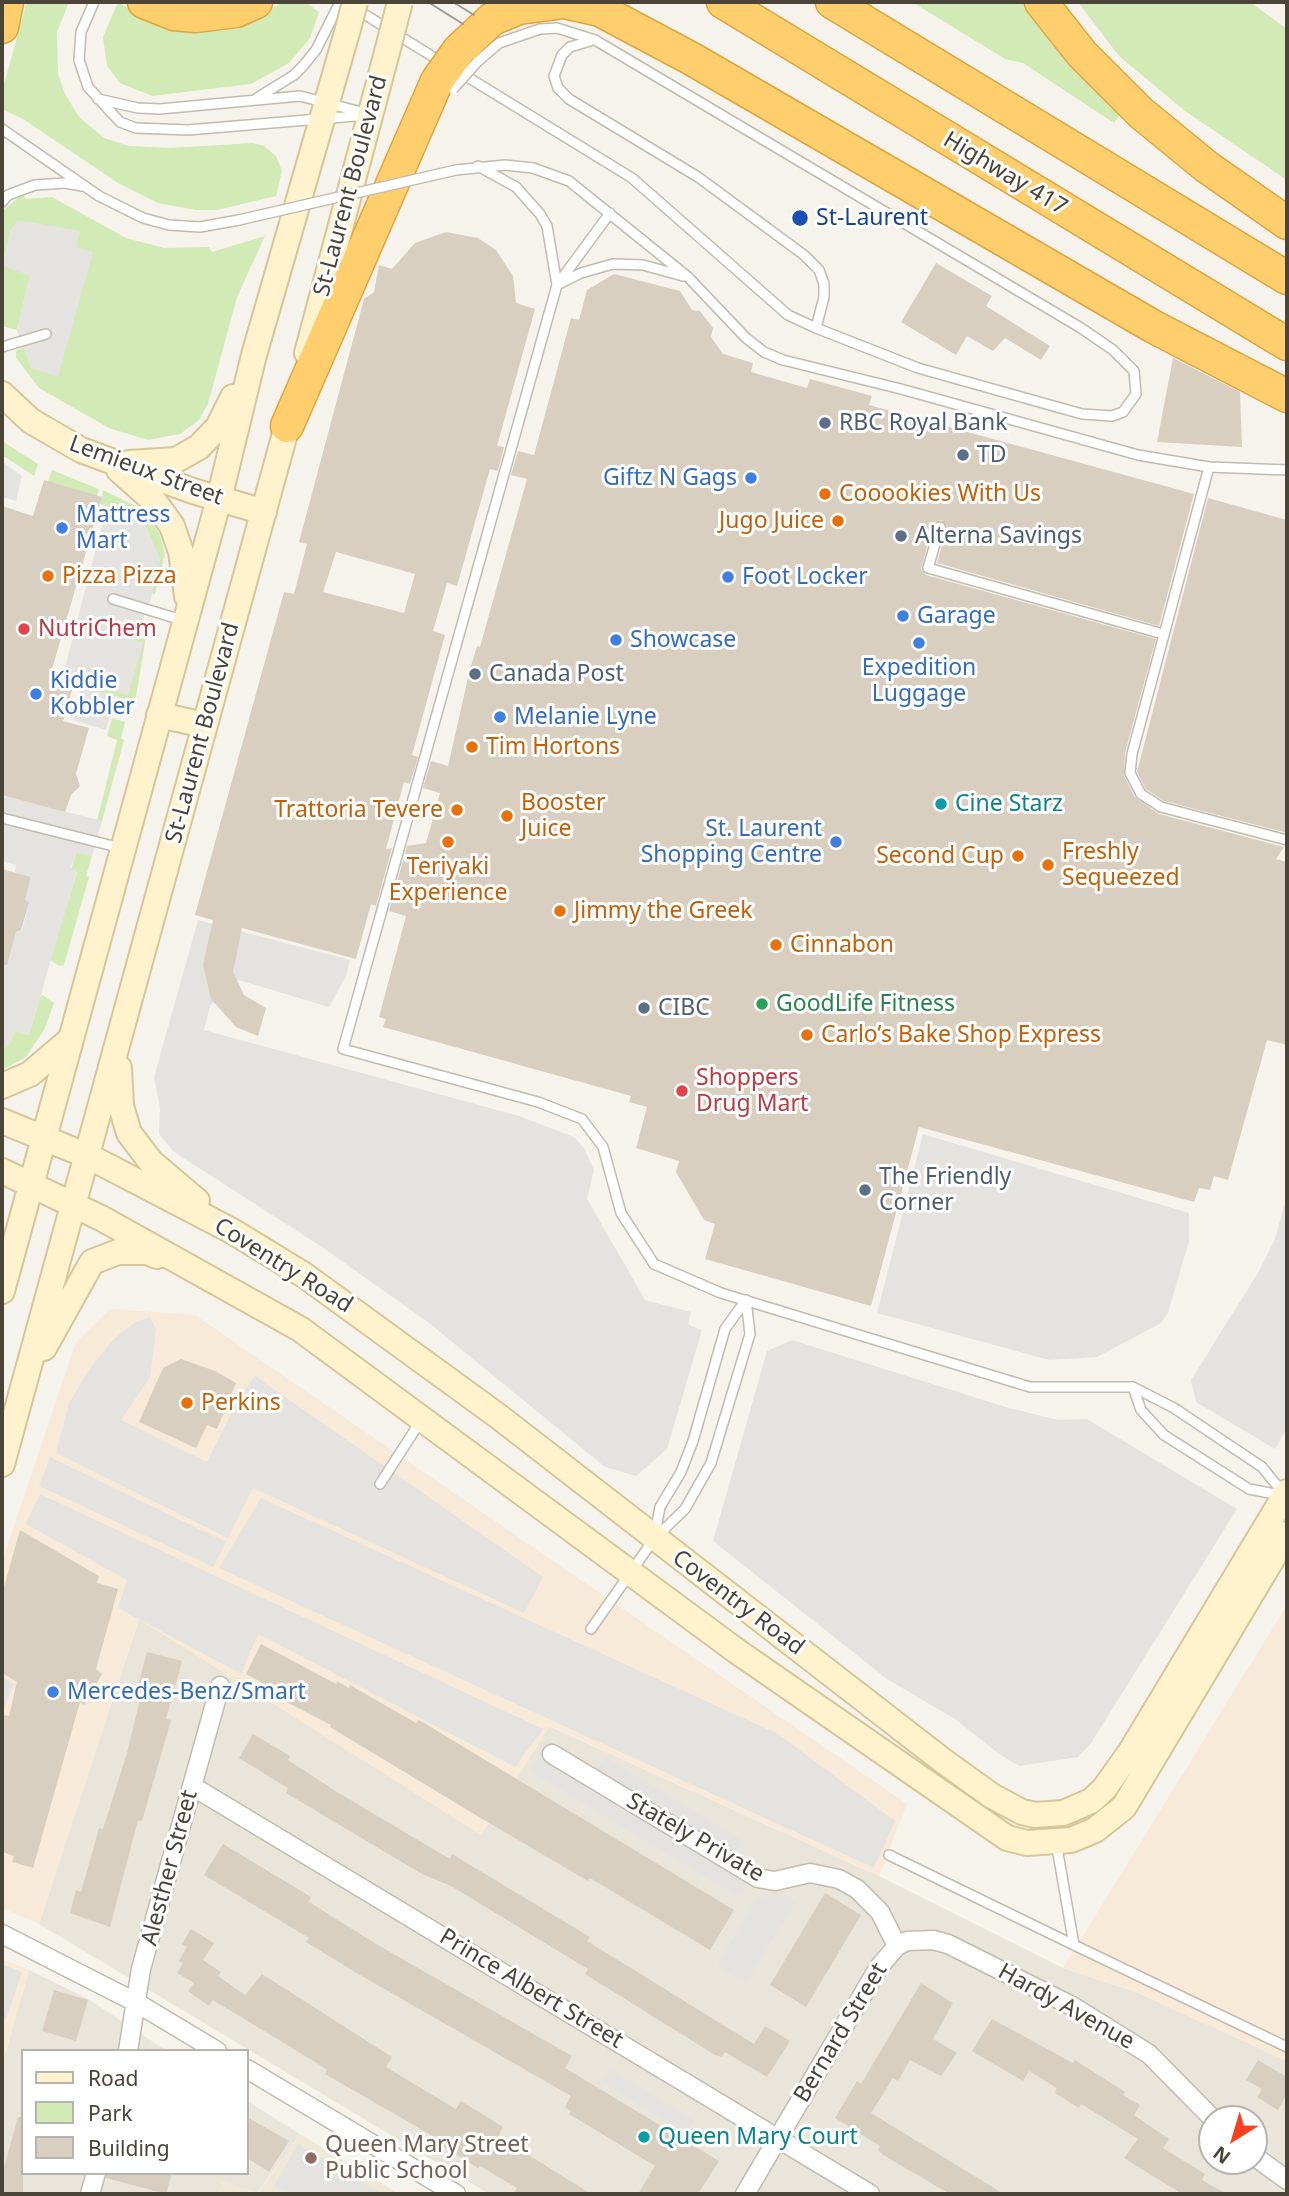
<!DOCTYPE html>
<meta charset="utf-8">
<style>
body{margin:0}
#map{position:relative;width:1289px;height:2196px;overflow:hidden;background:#f6f3ec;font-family:"Noto Sans",sans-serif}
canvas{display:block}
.frame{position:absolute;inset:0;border:4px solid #4b4439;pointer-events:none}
.legend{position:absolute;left:21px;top:2049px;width:228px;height:126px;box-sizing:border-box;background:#fff;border:2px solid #b7b4b0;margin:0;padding:9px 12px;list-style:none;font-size:21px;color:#4b4439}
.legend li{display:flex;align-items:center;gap:14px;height:35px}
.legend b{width:35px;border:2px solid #b7b4b0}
.north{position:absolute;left:1198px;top:2105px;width:70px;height:70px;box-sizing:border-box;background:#fff;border:2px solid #b7b4b0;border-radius:50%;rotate:217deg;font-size:19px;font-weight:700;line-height:28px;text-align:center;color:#4b4439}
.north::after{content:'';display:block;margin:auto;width:24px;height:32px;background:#fc3f1d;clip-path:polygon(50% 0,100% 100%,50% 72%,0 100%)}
</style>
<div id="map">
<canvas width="1289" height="2196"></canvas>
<div class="frame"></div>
<ul class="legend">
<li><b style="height:9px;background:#fff3cd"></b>Road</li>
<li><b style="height:19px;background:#d2eab5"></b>Park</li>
<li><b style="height:19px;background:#d8cfc1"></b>Building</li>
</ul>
<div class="north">N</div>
</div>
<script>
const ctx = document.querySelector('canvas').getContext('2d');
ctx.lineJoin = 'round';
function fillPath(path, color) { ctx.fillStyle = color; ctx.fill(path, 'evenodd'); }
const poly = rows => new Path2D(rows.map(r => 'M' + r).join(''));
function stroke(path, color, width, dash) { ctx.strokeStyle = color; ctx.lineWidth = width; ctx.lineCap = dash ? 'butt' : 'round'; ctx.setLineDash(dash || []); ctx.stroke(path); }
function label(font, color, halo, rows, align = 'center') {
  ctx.font = font + ' "Noto Sans",sans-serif'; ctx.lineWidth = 6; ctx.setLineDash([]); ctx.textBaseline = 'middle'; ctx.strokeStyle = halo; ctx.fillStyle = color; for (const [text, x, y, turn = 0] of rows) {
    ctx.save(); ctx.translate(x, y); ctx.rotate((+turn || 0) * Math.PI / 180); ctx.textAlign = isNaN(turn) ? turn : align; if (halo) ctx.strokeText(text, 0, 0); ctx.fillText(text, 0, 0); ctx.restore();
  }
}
const residential = poly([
 [139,1619,481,1834,549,1726,879,1876,1063,1968,1136,1992,1287,2061,1287,2194,489,2194,39,1924],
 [1212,2119,1254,2119,1254,2161,1212,2161],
 [29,1970,88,1999,167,2051,23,2051,23,2173,247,2173,247,2101,300,2134,257,2193,223,2182,219,2194,2,2194,2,2065]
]);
const commercial = poly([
 [110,1309,195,1315,907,1804,879,1876,550,1726,481,1835,139,1619,39,1924,2,1908,2,1562,76,1342],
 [1287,1605,1287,2061,1136,1992,1063,1968],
 [2,1959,29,1970,2,2065]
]);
const education = poly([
 [300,2134,399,2194,219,2194,223,2182,258,2193]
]);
const green = poly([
 [27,2,69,2,57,32,58,74,65,94,79,117,104,138,129,146,170,148,253,143,264,146,276,156,282,171,276,196,217,210,196,210,158,203,118,183,23,119,2,109,2,91],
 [118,2,142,17,242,22,267,13,282,2,305,2,319,12,310,38,289,63,251,84,152,96,120,83,107,66,103,37],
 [912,2,1022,2,1073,67,1120,114,1114,123,1023,63,1005,59],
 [1078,2,1250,2,1287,29,1287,180,1185,111,1119,56],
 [23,194,26,199,52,197,126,238,164,248,209,247,212,252,265,236,237,297,208,404,199,420,180,434,148,440,109,428,39,388,16,358,16,351,24,347,31,368,79,231,30,276,17,330,2,326,2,211],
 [2,441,38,464,34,476,2,455],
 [52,470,99,489,97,496,48,482],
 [103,490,140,508,159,533,165,554,155,594,151,593,160,560,141,516,100,504],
 [143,625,148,625,135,702,95,691,142,643,134,641],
 [112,718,125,722,121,738,124,740,102,821,97,821,117,740,107,736],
 [80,852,92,856,86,876,89,877,64,965,59,966,50,960,77,872,71,870,76,853],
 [41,994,54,1003,44,1030,26,1057,2,1070,2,1051,12,1041,14,1031,29,1035]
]);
const parking = poly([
 [18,220,80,231,76,247,93,252,58,377,31,368,17,330,30,276,2,265,10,230],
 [2,461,22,476,16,501,2,497],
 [107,506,141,516,160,560,151,599,134,641,143,643,128,695,96,687,95,691,115,697,106,730,73,720,81,685,62,679],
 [6,796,102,821,92,856,76,853,71,867,71,870,77,871,29,1035,14,1031,12,1041,2,1051,2,943,12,945,16,932,22,930,29,904,25,899,30,877,15,872,16,865,2,861,2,799],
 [198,920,350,960,346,976,329,1007,239,980,210,1006,204,1030,519,1116,574,1137,584,1148,594,1170,587,1199,645,1300,691,1312,688,1324,702,1330,667,1449,636,1476,605,1467,429,1323,322,1247,174,1152,159,1134,160,1108,154,1077],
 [923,1134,1189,1213,1189,1241,1168,1313,1161,1323,1097,1357,1049,1360,877,1313],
 [1284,1205,1287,1206,1287,1428,1275,1449,1196,1402,1191,1380,1259,1271,1275,1239],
 [150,1317,156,1329,150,1377,121,1420,207,1462,240,1397,255,1376,543,1577,524,1613,253,1488,228,1538,56,1453,69,1403,92,1366,113,1340,134,1323],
 [792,1340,1009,1408,1058,1420,1087,1419,1237,1509,1091,1743,1078,1757,1019,1766,999,1754,955,1719,887,1679,713,1541,767,1351],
 [50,1457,226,1542,213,1567,39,1486],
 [40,1494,543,1729,515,1767,258,1634,241,1674,118,1608,127,1580,26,1524],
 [261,1498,778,1734,895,1821,874,1868,219,1568],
 [2,1677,14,1684,3,1710,2,1709],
 [547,1739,596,1769,607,1758,743,1840,735,1855,745,1884,737,1896,529,1770],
 [783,1894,796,1901,746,1983,717,1966,757,1898],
 [2,1964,22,1972,6,2019,2,2017],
 [610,2069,694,2120,686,2133,602,2082],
 [298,2144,383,2194,287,2194,274,2186]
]);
const building = poly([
 [446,232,478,238,496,250,513,276,516,303,535,309,497,446,504,447,498,471,490,469,457,586,447,583,433,631,445,635,412,755,418,757,410,784,404,782,386,849,392,848,376,906,371,904,356,959,242,928,233,972,244,995,266,1008,258,1036,236,1027,211,999,203,965,213,920,195,915,284,592,294,594,307,544,299,542,364,299,374,292,379,265,392,269,415,243],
 [336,552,415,574,404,613,323,592],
 [936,263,992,296,986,306,1050,346,1041,360,1005,338,993,351,967,336,956,355,901,322],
 [614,274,680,291,692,310,700,311,713,328,711,337,723,354,753,363,751,372,807,388,810,379,872,396,869,405,1194,494,1159,626,937,563,947,528,941,520,933,525,921,569,926,575,1156,639,1125,753,1124,776,1135,797,1159,814,1284,847,1276,859,1287,862,1287,1045,1267,1040,1228,1180,1214,1176,1210,1190,1199,1188,1194,1202,919,1127,871,1306,705,1259,715,1224,704,1220,676,1172,679,1161,636,1148,647,1107,629,1102,631,1096,383,1027,386,1019,379,1017,406,916,389,911,407,846,426,843,440,793,423,788,431,761,448,766,470,669,477,646,480,647,527,479,511,475,518,451,534,455,571,318,579,320,587,290],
 [1173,358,1240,392,1242,447,1157,442],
 [44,480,102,497,48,683,72,690,63,721,89,728,76,774,80,786,71,795,65,812,2,795,2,506,33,516],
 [1208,498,1287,520,1287,833,1164,801,1146,789,1137,772],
 [2,869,31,877,25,899,29,903,21,930,16,932,7,965,2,965],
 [181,1359,215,1371,236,1383,217,1429,207,1425,196,1448,139,1422,163,1368],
 [20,1530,99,1576,97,1583,118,1589,96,1669,102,1674,84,1705,80,1702,33,1868,12,1862,14,1856,2,1852,2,1715,9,1716,17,1682,2,1673,2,1594],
 [261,1644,336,1684,337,1681,349,1688,350,1685,416,1723,419,1720,734,1910,710,1950,590,1878,588,1881,479,1817,330,1727,331,1725,258,1687,261,1682,246,1674],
 [147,1652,182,1661,166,1719,171,1720,142,1821,138,1820,110,1927,70,1913,76,1890,81,1892,98,1832,99,1828,103,1829,127,1753,141,1695,136,1693],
 [253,1734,290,1756,288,1760,337,1792,450,1859,452,1854,590,1937,587,1941,754,2044,765,2026,790,2041,767,2077,725,2052,722,2057,715,2055,585,1974,588,1969,525,1931,451,1886,422,1874,286,1793,288,1788,239,1758],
 [223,1844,311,1897,309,1902,376,1944,572,2056,565,2068,719,2161,698,2194,638,2194,655,2166,569,2114,571,2111,565,2107,571,2096,360,1975,306,1942,309,1938,204,1875],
 [825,1893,861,1915,806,2007,770,1985],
 [191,1929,214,1943,203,1960,221,1972,218,1976,245,1995,262,1974,392,2057,386,2067,456,2109,461,2101,503,2127,498,2136,591,2194,513,2194,517,2188,480,2166,478,2168,436,2142,438,2139,325,2074,327,2070,320,2065,213,2000,209,2006,188,1991,194,1983,177,1973,183,1963,179,1961,187,1947,182,1944],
 [921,1983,953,2003,933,2039,957,2053,941,2076,910,2060,898,2081,893,2078,871,2113,1004,2194,950,2194,883,2155,878,2150,880,2146,835,2118,857,2081,861,2084],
 [54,1990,88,2000,76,2041,42,2031],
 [992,2019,1073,2063,1075,2060,1125,2092,1123,2095,1140,2105,1134,2115,1169,2139,1163,2148,1205,2174,1202,2180,1227,2194,1182,2194,1124,2158,1138,2139,1081,2104,1079,2108,1055,2093,1057,2088,1029,2071,1023,2081,972,2051],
 [1258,2060,1287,2077,1287,2093,1278,2110,1257,2097,1262,2089,1246,2080],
 [18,2117,23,2117,23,2194,2,2194,2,2175],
 [247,2117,289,2141,269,2172,247,2158],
 [107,2173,172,2173,166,2194,106,2178]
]);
const lane = poly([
 [94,2,81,32,79,60,88,87,120,122,136,128,188,130,367,115],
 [356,9,443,63],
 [590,41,570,47,562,55,554,76,558,88,569,99,698,177,804,255,819,270,824,284,824,297,816,328],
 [461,73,632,178,788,315,816,328,918,368,1082,414,1112,416,1123,412,1136,394,1134,371,1113,350,1081,328,595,40,557,28,540,29,499,43,477,62],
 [257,98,294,75,303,66,316,50,340,2],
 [98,99,138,108,160,109,300,96,365,113],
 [2,129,99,196,143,218,169,225,200,227,239,220],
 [478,166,516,187,540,214,547,226,557,285,581,273,613,264,643,265,683,276],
 [456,170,505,165,533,168,569,181,688,277,746,338,764,352,783,360,901,389,1138,455,1209,467,1287,470],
 [2,202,8,195,35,185,65,183,82,186],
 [610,213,557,285,343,1049,538,1102,582,1119,603,1147,621,1213,654,1264,721,1293,1030,1387,1133,1387,1174,1408,1262,1467,1284,1494],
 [2,347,46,334],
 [1209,467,1132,754,1130,773,1141,794,1161,807,1287,840],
 [940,527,928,568,1163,634],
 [113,599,185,621],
 [2,818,121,848],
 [1133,1387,1141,1410,1164,1435,1249,1489,1280,1495],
 [380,1484,420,1422],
 [655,1534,660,1507,681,1472,693,1441,725,1329,746,1300],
 [591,1629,654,1539,685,1509,711,1463,750,1334,746,1300],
 [1056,1842,1074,1945,1287,2047],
 [889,1855,1074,1945]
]);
const street = poly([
 [552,1754,758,1878,775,1881,810,1873,839,1879,857,1889,880,1912,897,1946],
 [192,1786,870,2194],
 [2,1934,137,2003,217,2051],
 [128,2051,141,1969,220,1686],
 [247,2069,456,2194],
 [1254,2156,1287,2180],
 [90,2194,96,2173],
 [745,2194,879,1967,897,1946,907,1941,933,1940,948,1944,1072,2006,1149,2054,1213,2119]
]);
const secondary = poly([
 [307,353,387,52],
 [2,394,31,421,81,450,193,491,264,512],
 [129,463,176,460,199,447,218,427,233,397],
 [119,470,154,501,172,526,181,552,187,596],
 [159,715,205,725],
 [119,1068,121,1106,129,1133,151,1162,197,1201],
 [2,1086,30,1074,70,1040],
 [2,1121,88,1156,232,1231,304,1275,498,1416,942,1760,992,1796,1022,1812,1035,1815,1063,1813,1091,1801,1104,1789,1131,1751,1287,1492],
 [2,1171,101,1218,300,1329,738,1652,1007,1838,1027,1843,1071,1840,1095,1830,1124,1807,1287,1534],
 [2,1291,219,499,254,355,348,29],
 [44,1348,92,1262,118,1252,147,1252,157,1256],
 [2,1464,292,408]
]);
const highway = poly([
 [144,2,174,14,196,16,236,11,256,2],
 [723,2,1287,344],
 [832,2,1287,278],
 [1041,2,1082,54,1141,113,1207,167,1287,223],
 [2,27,7,2],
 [459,50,492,19,519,8,564,2,600,10,692,59,1154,327,1287,396],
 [287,426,437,81]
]);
const tram = poly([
 [428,2,463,24],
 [453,2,474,15]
]);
const laneBridge = poly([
 [453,89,477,62],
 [239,220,456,170]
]);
const secondaryBridge = poly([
 [348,29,355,2],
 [387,52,400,2]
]);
const highwayBridge = poly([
 [437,81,459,50]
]);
const markers = [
 [800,218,9,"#1a4fb4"],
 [825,423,7,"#5c6f8a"],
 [963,455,7,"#5c6f8a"],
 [751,478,7,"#3f7fe0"],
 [825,494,7,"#e8710a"],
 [838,521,7,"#e8710a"],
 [62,528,7,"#3f7fe0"],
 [901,536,7,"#5c6f8a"],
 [48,576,7,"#e8710a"],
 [728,577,7,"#3f7fe0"],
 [903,616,7,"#3f7fe0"],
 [24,629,7,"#e0444e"],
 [616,640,7,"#3f7fe0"],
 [919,643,7,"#3f7fe0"],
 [475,674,7,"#5c6f8a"],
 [36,694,7,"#3f7fe0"],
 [500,717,7,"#3f7fe0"],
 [472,747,7,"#e8710a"],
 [941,804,7,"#0f9aa8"],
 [457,810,7,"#e8710a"],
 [507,816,7,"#e8710a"],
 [448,842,7,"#e8710a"],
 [836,842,7,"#3f7fe0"],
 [1018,856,7,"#e8710a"],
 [1048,865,7,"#e8710a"],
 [560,911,7,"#e8710a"],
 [776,945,7,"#e8710a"],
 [762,1004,7,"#2e9e5b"],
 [644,1008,7,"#5c6f8a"],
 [807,1035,7,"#e8710a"],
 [682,1091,7,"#e0444e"],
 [865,1190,7,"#5c6f8a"],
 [187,1403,7,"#e8710a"],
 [53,1692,7,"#3f7fe0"],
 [644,2137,7,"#0f9aa8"],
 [311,2158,7,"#8d6e63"]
];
const streetNames = [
 ["Highway 417",1005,174,31],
 ["St-Laurent Boulevard",351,186,-75],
 ["Lemieux Street",146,471,20],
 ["St-Laurent Boulevard",203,733,-75],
 ["Coventry Road",283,1266,32],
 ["Coventry Road",738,1603,37],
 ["Stately Private",695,1838,30],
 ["Alesther Street",170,1868,-75],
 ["Prince Albert Street",531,1989,31],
 ["Hardy Avenue",1066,2007,29],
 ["Bernard Street",841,2033,-59]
];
const transitNames = [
 ["St-Laurent",816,218]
];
const serviceNames = [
 ["RBC Royal Bank",839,423],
 ["TD",977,455],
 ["Alterna Savings",915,536],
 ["Canada Post",489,674],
 ["CIBC",658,1008],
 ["The Friendly",879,1177],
 ["Corner",879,1203]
];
const shopNames = [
 ["Giftz N Gags",737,478,"right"],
 ["Mattress",76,515],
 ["Mart",76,541],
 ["Foot Locker",742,577],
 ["Garage",917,616],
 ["Showcase",630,640],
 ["Expedition",919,668,"center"],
 ["Luggage",919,694,"center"],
 ["Kiddie",50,681],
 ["Kobbler",50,707],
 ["Melanie Lyne",514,717],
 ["St. Laurent",822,829,"right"],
 ["Shopping Centre",822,855,"right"],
 ["Mercedes-Benz/Smart",67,1692]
];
const foodNames = [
 ["Cooookies With Us",839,494],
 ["Jugo Juice",824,521,"right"],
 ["Pizza Pizza",62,576],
 ["Tim Hortons",486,747],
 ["Booster",521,803],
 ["Juice",521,829],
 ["Trattoria Tevere",443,810,"right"],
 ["Freshly",1062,852],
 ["Sequeezed",1062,878],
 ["Second Cup",1004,856,"right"],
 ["Teriyaki",448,867,"center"],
 ["Experience",448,893,"center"],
 ["Jimmy the Greek",574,911],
 ["Cinnabon",790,945],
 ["Carlo’s Bake Shop Express",821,1035],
 ["Perkins",201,1403]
];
const healthNames = [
 ["NutriChem",38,629],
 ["Shoppers",696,1078],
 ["Drug Mart",696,1104]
];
const cultureNames = [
 ["Cine Starz",955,804],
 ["Queen Mary Court",658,2137]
];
const leisureNames = [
 ["GoodLife Fitness",776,1004]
];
const educationNames = [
 ["Queen Mary Street",325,2145],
 ["Public School",325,2171]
];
fillPath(residential, '#eae5da');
fillPath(commercial, '#f7ead8');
fillPath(education, '#efe8d6');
fillPath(green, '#d2eab5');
fillPath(parking, '#e5e3e0');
fillPath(building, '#d8cfc1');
stroke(lane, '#c2bbae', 12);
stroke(street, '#c2bbae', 21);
stroke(secondary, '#d6c79b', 28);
stroke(highway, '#e0a43c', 35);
stroke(lane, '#fff', 9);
stroke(street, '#fff', 18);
stroke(secondary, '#fff3cd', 24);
stroke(highway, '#ffcf6e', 32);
stroke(tram, '#9a9a9a', 2);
stroke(laneBridge, '#c2bbae', 12, []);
stroke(secondaryBridge, '#d6c79b', 28, []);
stroke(highwayBridge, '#e0a43c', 35, []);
stroke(laneBridge, '#fff', 9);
stroke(secondaryBridge, '#fff3cd', 24);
stroke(highwayBridge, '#ffcf6e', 32);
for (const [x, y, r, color] of markers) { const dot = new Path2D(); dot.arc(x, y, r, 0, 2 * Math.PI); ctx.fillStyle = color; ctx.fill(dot); stroke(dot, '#fff', 2.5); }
label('23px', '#4b4439', '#fff', streetNames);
label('23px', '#164399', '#fff', transitNames, 'left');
label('23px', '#4e5e75', '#fff', serviceNames, 'left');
label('23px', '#366cbe', '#fff', shopNames, 'left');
label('23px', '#c56008', '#fff', foodNames, 'left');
label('23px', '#be3a42', '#fff', healthNames, 'left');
label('23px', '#0d838f', '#fff', cultureNames, 'left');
label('23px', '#27864d', '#fff', leisureNames, 'left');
label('23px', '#785e54', '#fff', educationNames, 'left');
</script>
